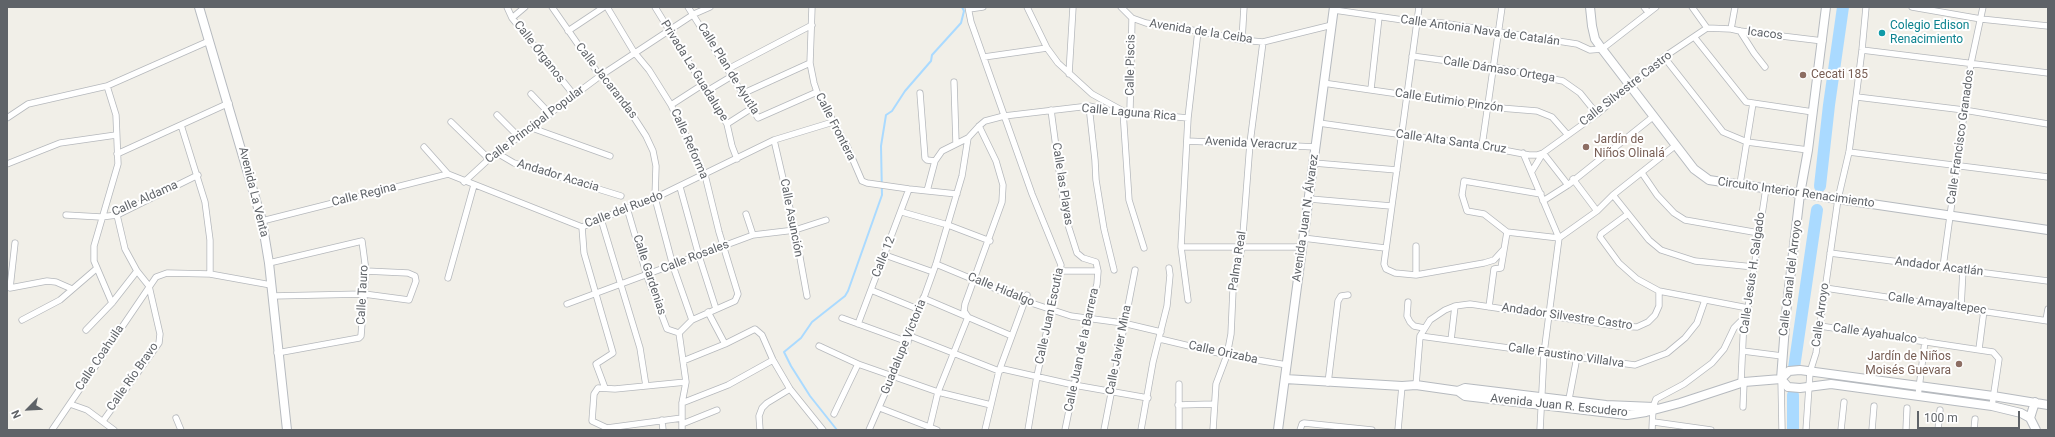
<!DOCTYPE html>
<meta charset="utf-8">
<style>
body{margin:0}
#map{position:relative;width:2055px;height:437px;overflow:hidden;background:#f1efe8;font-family:Roboto,sans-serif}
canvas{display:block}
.frame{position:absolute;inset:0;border:8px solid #5f6368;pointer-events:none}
.north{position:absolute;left:8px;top:389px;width:40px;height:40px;-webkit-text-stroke:3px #fff;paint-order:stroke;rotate:246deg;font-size:11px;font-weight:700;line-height:16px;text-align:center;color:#5f6368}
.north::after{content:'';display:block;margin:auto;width:14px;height:18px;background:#5f6368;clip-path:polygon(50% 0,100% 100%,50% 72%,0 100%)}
.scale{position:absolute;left:1917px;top:411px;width:103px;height:18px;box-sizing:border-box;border:2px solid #5f6368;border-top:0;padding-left:5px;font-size:12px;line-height:14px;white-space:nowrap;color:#5f6368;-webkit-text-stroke:3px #fff;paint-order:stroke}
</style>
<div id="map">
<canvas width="2055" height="437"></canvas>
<div class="frame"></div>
<div class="north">N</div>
<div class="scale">100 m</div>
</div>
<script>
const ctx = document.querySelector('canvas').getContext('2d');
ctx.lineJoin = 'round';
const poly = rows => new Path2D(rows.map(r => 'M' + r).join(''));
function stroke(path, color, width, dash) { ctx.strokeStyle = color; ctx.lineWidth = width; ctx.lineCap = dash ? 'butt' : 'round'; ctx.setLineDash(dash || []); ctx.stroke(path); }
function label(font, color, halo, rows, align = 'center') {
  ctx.font = font + ' Roboto,sans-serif'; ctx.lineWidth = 4; ctx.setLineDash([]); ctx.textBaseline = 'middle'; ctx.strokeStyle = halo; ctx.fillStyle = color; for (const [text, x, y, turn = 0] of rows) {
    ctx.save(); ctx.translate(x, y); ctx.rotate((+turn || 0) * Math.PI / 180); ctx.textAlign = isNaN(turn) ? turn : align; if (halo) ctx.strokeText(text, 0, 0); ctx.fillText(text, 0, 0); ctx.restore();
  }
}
const stream = poly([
 [837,430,810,396,791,366,784,352,801,338,812,322,845,296,848,291,882,195,881,146,886,115,892,111,905,91,931,61,932,55,961,23,964,11,962,7]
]);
const river = poly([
 [1820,186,1829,105,1843,7],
 [1794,368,1817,210],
 [1793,430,1793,395]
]);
const street = poly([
 [507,7,512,18,574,95],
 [552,7,600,76,624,102,646,136,653,151,656,166,655,198,673,266,692,320],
 [607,7,634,52,649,70,671,105,705,175,719,232,738,294,735,301,692,320,679,333],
 [655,7,727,124,732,146,737,159],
 [688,7,758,118,817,92],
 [812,7,810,63,814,83,817,92,847,146,862,181,867,183,909,189,957,194],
 [968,7,971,22,1032,194,1061,265,1037,376,1028,430],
 [1027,7,1047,48,1058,63,1092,94,1123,111,1129,200,1144,248],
 [1121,7,1132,18,1146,23,1198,31,1242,40,1263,42,1332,25],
 [1419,7,1384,264,1386,269,1395,273,1416,275,1484,263,1494,260,1504,249],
 [1644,7,1648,12],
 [1692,7,1707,28],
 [1912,7,1981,19,2048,26],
 [969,9,983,7],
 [1334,10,1417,22,1442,23,1577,44,1590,50,1602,49,1656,7],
 [512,18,525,7],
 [1707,28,1731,29,1740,31,1823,41],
 [1731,29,1735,7],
 [568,31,604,7],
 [1740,31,1754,53,1765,67],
 [1695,38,1746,102,1813,112],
 [1242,40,1244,7],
 [1862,50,2048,73],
 [1412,56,1493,67,1563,81,1580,93,1597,114],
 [984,57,1047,48],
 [1664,57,1723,132,1747,142,1808,150],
 [728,69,812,25],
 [1069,74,1073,7],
 [954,82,956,143],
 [1323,83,1488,107,1537,111,1552,117,1567,134],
 [107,86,116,115,118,164,94,246,94,261,112,303],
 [1371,89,1379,17],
 [707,91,732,76],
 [744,93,810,63],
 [920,93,925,158,927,160,935,161],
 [531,94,550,114],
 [1857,97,1964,110,2048,124],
 [671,105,702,85],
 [1089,106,1095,160,1096,180,1104,229,1114,270],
 [1051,110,1062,192,1069,228,1077,253,1083,258,1096,262,1098,271,1097,284,1088,318,1065,430],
 [1130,111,1132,18],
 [497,115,519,137],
 [7,118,28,104,107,86,209,41],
 [451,122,489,159],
 [1319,123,1482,146,1529,155,1537,155,1543,153,1568,185],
 [727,124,752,108],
 [181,125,205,202,210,240,210,274],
 [532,128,610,156],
 [774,140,795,230,807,296],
 [1187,141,1316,147],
 [1482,146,1502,7],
 [424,147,448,174],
 [1849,152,2048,177],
 [497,153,514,163,621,196],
 [1523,153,1559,238,1544,353,1540,430],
 [117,154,229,103],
 [1314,163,1397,170],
 [7,164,60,143,116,135],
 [1532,171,1543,153,1597,114,1664,57,1707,28],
 [1642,173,1657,195,1674,213,1685,220,1759,233],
 [1573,179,1597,211],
 [464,182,489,159,600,76,694,14,710,7],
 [1740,184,1753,103],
 [680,187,699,256,716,309],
 [927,191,935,161,942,151,968,138],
 [1541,194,1464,181,1462,195,1467,211,1484,214,1507,232,1559,238,1597,211,1613,195,1676,145],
 [1613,195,1649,240,1661,250,1695,261,1754,267],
 [1310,199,1391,206],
 [1543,201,1568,185,1654,116],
 [627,208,647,276,667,329,679,333],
 [902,212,948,225,990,241],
 [746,214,753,235],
 [1628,214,1601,234,1600,237,1619,263,1637,279,1659,291,1748,308],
 [66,215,101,217,117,215,198,175],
 [601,219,640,348,646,386],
 [262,221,448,174,582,227,627,208,655,198,774,140,833,122],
 [582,227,584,253,613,353,596,364,605,388],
 [1303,238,1385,248],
 [15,243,10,288,47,281,56,282,72,289],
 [1181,247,1302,247],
 [1830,253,2048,281],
 [885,255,933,272],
 [269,263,362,241,366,271,361,336,359,338,277,353],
 [936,264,1025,301,1071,316,1123,323,1161,332],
 [1943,267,1971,63,1983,7],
 [1061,271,1098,271],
 [1416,275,1416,246],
 [448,278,474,185],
 [1825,288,2048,321],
 [871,290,920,310],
 [272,296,364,294,409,300,416,281,415,276,408,273,366,271],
 [923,298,1012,336],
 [1188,300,1181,247,1188,118,1198,31],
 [1408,302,1407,316,1410,322,1414,326,1424,328],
 [567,304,753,235,795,230,826,220],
 [1489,307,1494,269,1501,268,1507,232],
 [1961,307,1963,270],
 [708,312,725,344],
 [842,318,908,342],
 [22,320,60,300,96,269],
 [2046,320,2048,309],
 [858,324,909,189],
 [1820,326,1993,352,1999,359,1992,406],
 [86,330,112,303,137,271],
 [679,333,686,382,682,403,682,430],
 [910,336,999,371,1003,369,1074,385,1148,398],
 [1420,336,1635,365,1667,353,1685,338,1697,323,1705,300],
 [1160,339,1227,355,1287,365],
 [1451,340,1455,306],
 [819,346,858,364,938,392,991,405],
 [1979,349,1984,310],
 [1743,351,1782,356],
 [683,361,725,344,755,329,762,335,773,360,790,389,823,430],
 [1781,379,1782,430],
 [1741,382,1744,318,1748,308,1766,188],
 [1328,383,1338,301,1341,296,1348,295],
 [1416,385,1420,336,1430,320,1445,310,1455,306,1470,304,1617,326,1637,327,1648,322,1655,315,1659,306,1659,291],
 [1918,396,1925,341],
 [1569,399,1577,357],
 [682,403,728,385,773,360],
 [70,404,87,410,114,430],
 [1178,405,1213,404],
 [1743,407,1744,382],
 [880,408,937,430],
 [834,414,858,364],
 [176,418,181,430],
 [682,418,607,428,592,421,594,394,598,388,615,389,686,382],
 [662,420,663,430],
 [103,421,159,343,160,334,149,286,137,271,125,249,117,215],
 [1654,422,1711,430],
 [682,424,717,410],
 [52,430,156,277,167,273,210,274,271,285],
 [760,430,759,416,762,408,767,403,790,389],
 [869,430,910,336,936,264,962,176,968,138,979,126,985,121,1004,116,1089,106,1111,111,1188,118],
 [929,430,938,392,968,317,964,311,965,304,1002,202,1003,185,996,161,979,126],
 [985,430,999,371,1027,295],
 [1104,430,1135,270],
 [1141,430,1153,362,1167,306,1170,275,1169,268],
 [1179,430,1179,384],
 [1213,430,1216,384,1227,355,1231,334,1233,290,1242,247,1250,143,1263,42],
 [1300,430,1302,424,1304,423,1372,430],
 [1398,430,1402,386],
 [1652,430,1653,407,1656,399,1684,384,1712,363,1724,349,1734,328,1744,318],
 [1806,430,1810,372,1816,353,1838,199,1849,152,1862,50,1866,7],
 [1841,430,1844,402],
 [1872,430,1874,406],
 [1906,430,1907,408],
 [1938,430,1940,410],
 [1974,430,1975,419]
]);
const secondary = poly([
 [199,7,262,221,269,263,287,430],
 [1590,7,1592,26,1595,39,1602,49,1694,169,1709,180,2048,230],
 [1285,379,1402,386,1416,385,1458,391,1465,396,1627,415,1646,412,1680,403,1744,382,1781,379,1788,387,1800,388,1831,384,1992,406,2021,413,2030,418,2036,430],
 [1781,379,1786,313,1800,194,1808,150,1826,7],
 [1781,379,1789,371,1800,370,1993,396,2048,405],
 [1458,391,1465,388,1606,405,1654,407],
 [2030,418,2035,402],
 [1278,430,1334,7]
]);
const markers = [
 [1882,33,4,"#0f9aa8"],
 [1803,75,4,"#8d6e63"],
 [1586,147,4,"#8d6e63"],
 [1959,364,4,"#8d6e63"]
];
const cultureNames = [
 ["Colegio Edison",1890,26],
 ["Renacimiento",1890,40]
];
const streetNames = [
 ["Calle Antonia Nava de Catalán",1480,31,8],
 ["Avenida de la Ceiba",1201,32,9],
 ["Icacos",1765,34,7],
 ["Calle Órganos",539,52,52],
 ["Calle Piscis",1131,65,-89],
 ["Calle Plan de Ayutla",728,69,58],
 ["Calle Dámaso Ortega",1499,70,9],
 ["Privada La Guadalupe",694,71,58],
 ["Calle Jacarandas",606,81,52],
 ["Calle Silvestre Castro",1626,89,-38],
 ["Calle Eutimio Pinzón",1449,101,8],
 ["Calle Laguna Rica",1129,113,5],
 ["Calle Principal Popular",535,125,-37],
 ["Calle Frontera",835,127,63],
 ["Calle Francisco Granados",1961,137,-82],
 ["Calle Alta Santa Cruz",1451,142,8],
 ["Calle Reforma",689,144,66],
 ["Avenida Veracruz",1251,144,3],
 ["Andador Acacia",558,176,17],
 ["Calle las Playas",1062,184,81],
 ["Avenida La Venta",253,192,76],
 ["Circuito Interior Renacimiento",1796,193,8],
 ["Calle Regina",364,195,-14],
 ["Calle Aldama",145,199,-24],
 ["Calle del Ruedo",624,210,-21],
 ["Calle Asunción",791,218,79],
 ["Avenida Juan N. Álvarez",1306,218,-82],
 ["Calle Rosales",695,257,-21],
 ["Calle 12",884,257,-68],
 ["Palma Real",1238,261,-81],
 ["Andador Acatlán",1939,267,7],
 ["Calle Jesús H. Salgado",1753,273,-82],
 ["Calle Gardenias",649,275,72],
 ["Calle Canal del Arroyo",1791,278,-83],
 ["Calle Hidalgo",1001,290,22],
 ["Calle Tauro",363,295,-87],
 ["Calle Amayaltepec",1937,304,8],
 ["Calle Arroyo",1821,315,-82],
 ["Calle Juan Escutia",1050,316,-78],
 ["Andador Silvestre Castro",1567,317,8],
 ["Calle Ayahualco",1875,334,8],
 ["Guadalupe Victoria",904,347,-68],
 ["Calle Juan de la Barrera",1082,350,-78],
 ["Calle Javier Mina",1119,350,-79],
 ["Calle Orizaba",1223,353,12],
 ["Calle Faustino Villalva",1566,356,8],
 ["Calle Coahuila",100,358,-56],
 ["Calle Río Bravo",133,377,-55],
 ["Avenida Juan R. Escudero",1559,406,6]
];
const educationNames = [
 ["Cecati 185",1811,75],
 ["Jardín de",1594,140],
 ["Niños Olinalá",1594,154],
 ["Jardín de Niños",1951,357,"right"],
 ["Moisés Guevara",1951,371,"right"]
];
stroke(stream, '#aadaff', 2);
stroke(river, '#aadaff', 12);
stroke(street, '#b5b8bc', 7);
stroke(secondary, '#b6babf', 10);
stroke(street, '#fff', 5.5);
stroke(secondary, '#fff', 8);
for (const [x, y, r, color] of markers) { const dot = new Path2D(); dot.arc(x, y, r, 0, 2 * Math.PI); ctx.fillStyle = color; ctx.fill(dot); stroke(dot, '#fff', 1.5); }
label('12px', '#0d838f', '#fff', cultureNames, 'left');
label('12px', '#5f6368', '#fff', streetNames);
label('12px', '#785e54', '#fff', educationNames, 'left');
</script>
